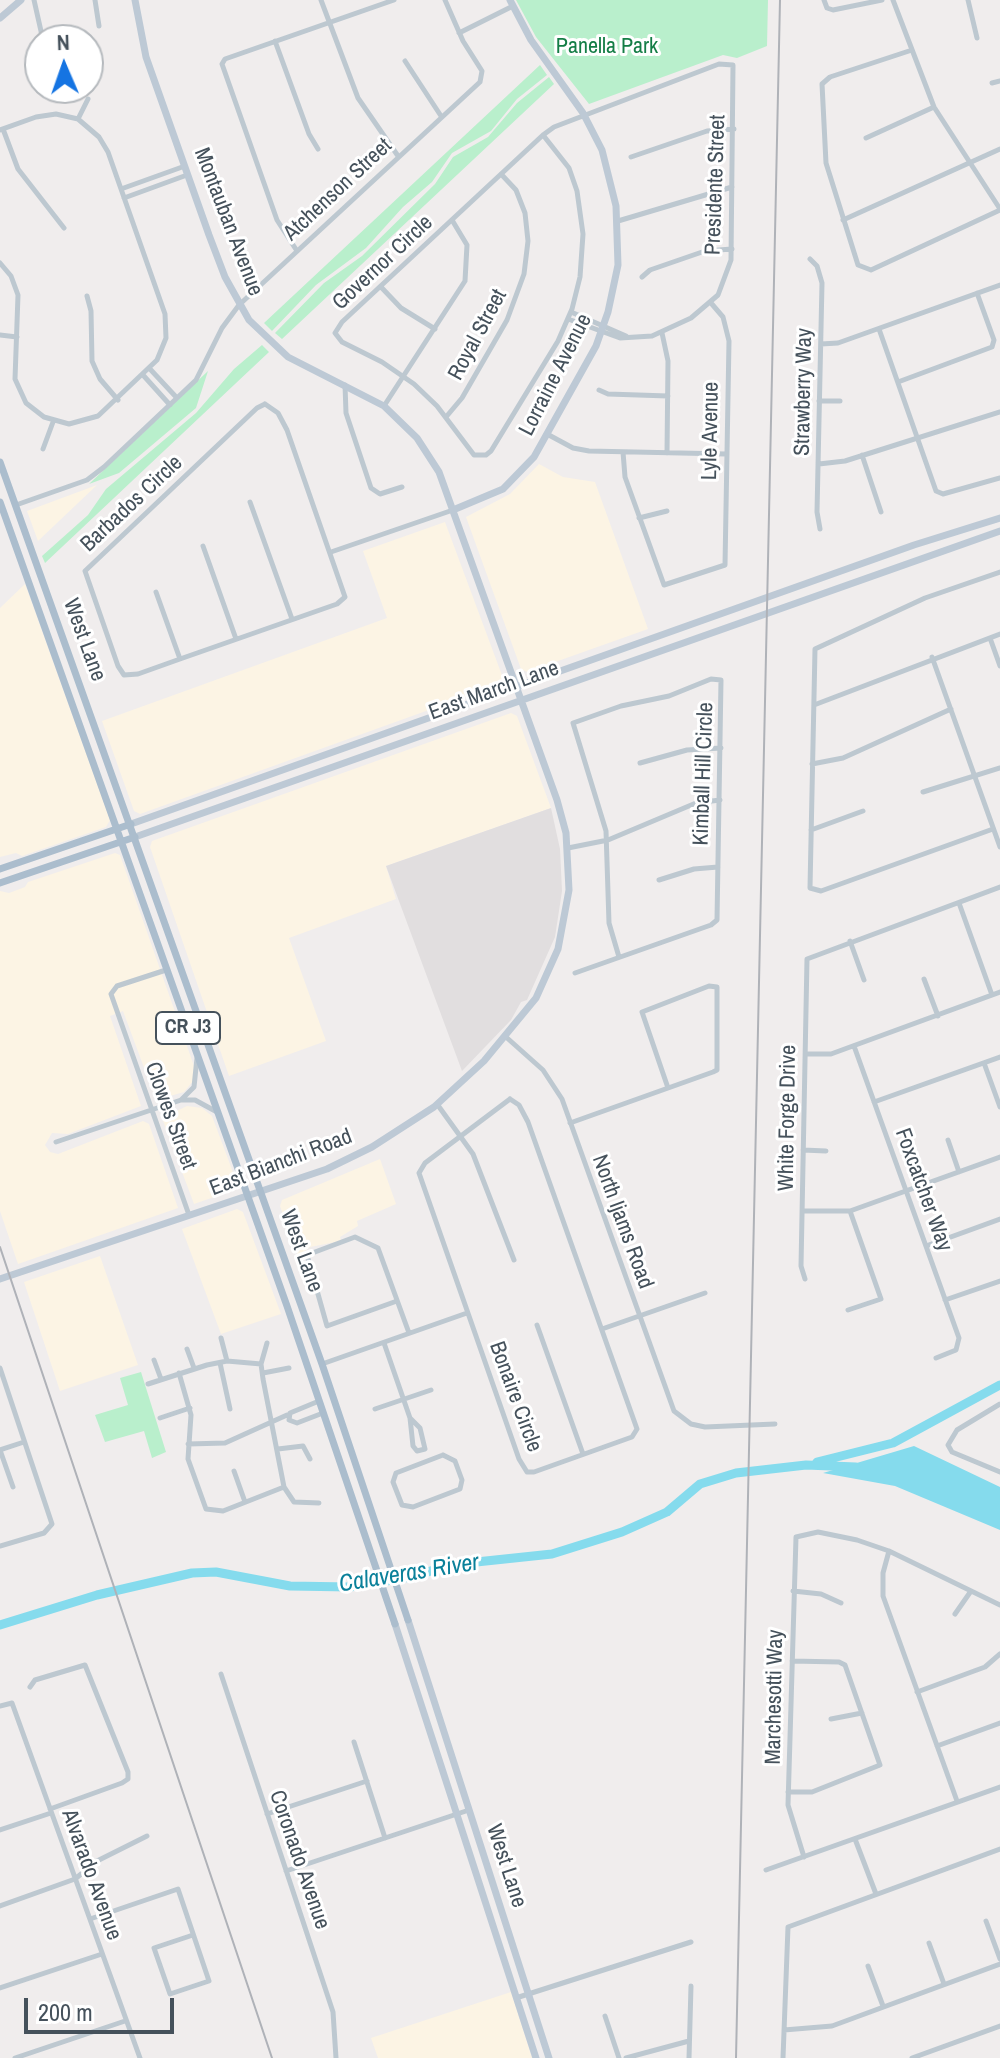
<!DOCTYPE html>
<style>
body{margin:0}
#map{position:relative;width:1000px;height:2058px;overflow:hidden;background:#f0eded;font-family:"Archivo Narrow",sans-serif}
canvas{display:block}
.north{position:absolute;left:24px;top:24px;width:80px;height:80px;box-sizing:border-box;background:#fff;border:2px solid #b5b9bd;border-radius:50%;rotate:358deg;font-size:22px;font-weight:700;line-height:32px;text-align:center;color:#45515b}
.north::after{content:'';display:block;margin:auto;width:28px;height:36px;background:#1574e2;clip-path:polygon(50% 0,100% 100%,50% 72%,0 100%)}
.scale{position:absolute;left:24px;top:1998px;width:150px;height:36px;box-sizing:border-box;border:4px solid #45515b;border-top:0;padding-left:10px;font-size:24px;line-height:28px;white-space:nowrap;color:#45515b;-webkit-text-stroke:6px #fff;paint-order:stroke}
</style>
<div id="map">
<canvas width="1000" height="2058"></canvas>
<div class="north">N</div>
<div class="scale">200 m</div>
</div>
<script>
const ctx = document.querySelector('canvas').getContext('2d');
ctx.lineJoin = 'round';
function fillPath(path, color) { ctx.fillStyle = color; ctx.fill(path, 'evenodd'); }
const poly = rows => new Path2D(rows.map(r => 'M' + r).join(''));
function stroke(path, color, width, dash) { ctx.strokeStyle = color; ctx.lineWidth = width; ctx.lineCap = dash ? 'butt' : 'round'; ctx.setLineDash(dash || []); ctx.stroke(path); }
function label(font, color, halo, rows, align = 'center') {
  ctx.font = font + ' "Archivo Narrow",sans-serif'; ctx.lineWidth = 6; ctx.setLineDash([]); ctx.textBaseline = 'middle'; ctx.strokeStyle = halo; ctx.fillStyle = color; for (const [text, x, y, turn = 0] of rows) {
    ctx.save(); ctx.translate(x, y); ctx.rotate((+turn || 0) * Math.PI / 180); ctx.textAlign = isNaN(turn) ? turn : align; if (halo) ctx.strokeText(text, 0, 0); ctx.fillText(text, 0, 0); ctx.restore();
  }
}
const commercial = poly([
 [539,464,563,477,595,482,648,629,527,672,521,669,466,517,510,494],
 [97,485,38,541,27,511],
 [445,522,503,678,501,684,140,814,134,811,102,721,387,618,363,551],
 [25,584,110,820,106,827,22,856,16,853,0,857,0,608],
 [511,713,517,716,551,808,386,866,396,899,289,938,326,1041,229,1076,150,847,152,841],
 [115,853,120,855,194,1066,194,1080,184,1092,156,1100,123,1011,110,1016,141,1106,68,1134,52,1133,45,1145,50,1152,58,1154,143,1121,149,1124,178,1208,18,1264,0,1211,0,891,9,893,25,887,28,882],
 [187,1106,202,1108,212,1116,237,1183,234,1190,194,1204,162,1118],
 [380,1159,396,1204,357,1221,358,1226,340,1237,341,1241,310,1247,298,1256,280,1206,282,1200],
 [237,1209,243,1212,281,1314,221,1334,182,1229],
 [100,1256,138,1365,60,1391,24,1282],
 [511,1992,532,2058,378,2058,371,2038]
]);
const education = poly([
 [551,808,560,849,562,891,555,937,527,1000,521,1002,511,1020,462,1071,386,866]
]);
const green = poly([
 [516,0,768,0,767,46,737,58,723,55,589,104,536,37],
 [540,65,547,75,517,99,491,131,452,153,432,182,403,207,366,248,316,285,272,331,264,323],
 [549,77,554,84,282,339,275,333,324,283,362,256,435,184,453,157,488,137,517,103],
 [262,345,269,352,45,563,42,556,88,515,106,489,196,413,234,369],
 [208,371,196,408,119,473,89,484],
 [141,1372,166,1452,152,1458,144,1431,105,1442,95,1415,128,1405,120,1378]
]);
const water = poly([
 [914,1446,1000,1487,1000,1530,895,1486,823,1473]
]);
const river = poly([
 [817,1462,893,1443,1000,1385],
 [0,1625,97,1595,192,1573,216,1572,290,1586,350,1587,416,1576,448,1565,552,1554,622,1532,667,1512,700,1484,736,1473,806,1465,856,1467]
]);
const street = poly([
 [34,0,43,40],
 [95,0,99,26],
 [321,0,358,98,398,156],
 [824,0,827,8,833,10,882,0],
 [893,0,934,107,1000,209],
 [968,0,977,38],
 [459,33,513,6],
 [275,41,309,134,318,149],
 [909,51,830,77,822,84,826,163,858,265,871,270,1000,210],
 [405,61,441,116],
 [992,83,1000,81],
 [78,119,88,99],
 [3,129,18,169,64,228],
 [0,130,36,117,56,114,78,119,99,137,108,152,165,314,166,338,157,360,98,416,69,424,44,417,26,403,15,379,18,295,11,276,0,263],
 [543,135,569,168,577,191,583,234,580,277,572,309,558,341,491,451,486,455,474,455,437,406,414,384,382,362,342,342,335,333,342,322,543,135,554,127,719,64,733,65,731,260,718,295,691,318,652,336,620,338,568,319],
 [866,138,934,107],
 [631,157,707,131,734,129],
 [121,189,185,166],
 [124,198,187,175],
 [843,220,1000,149],
 [618,221,732,187],
 [297,251,277,220,222,64,225,59,394,0],
 [810,259,817,266,822,283,817,512,820,529],
 [642,277,650,270,705,251,732,249],
 [381,287,401,308,435,329],
 [87,296,91,311,92,361,100,379,118,400],
 [571,312,626,336],
 [879,329,936,491,943,494,1000,478],
 [662,333,668,361,667,453],
 [0,335,17,337],
 [821,344,838,343,1000,285],
 [150,369,177,398],
 [143,375,170,405],
 [898,382,992,347,994,340,977,293],
 [345,385,346,413,371,488,380,494,402,487],
 [599,390,608,394,668,396],
 [819,401,840,401],
 [265,404,278,413,287,430,345,597,337,604,180,659,138,674,124,675,118,666,85,571,257,408,265,404],
 [384,406,465,281,467,245,452,220],
 [446,417,462,398,507,320,524,274,528,241,525,213,516,190,501,174],
 [547,434,573,448,589,451,726,454],
 [43,449,53,422],
 [623,452,625,477,664,585,725,565,729,341,723,317,711,303],
 [862,455,881,512],
 [819,464,845,461,1000,412],
 [250,502,292,619],
 [16,505,87,480,104,467,196,380,222,328,239,305,480,82,482,71,463,41,445,0],
 [639,518,667,511],
 [203,546,236,639],
 [331,552,453,510],
 [156,592,180,659],
 [990,638,1000,666],
 [932,657,1000,847],
 [814,705,1000,634],
 [640,763,687,750,721,748],
 [812,764,843,758,951,709],
 [923,792,1000,768],
 [993,829,821,891,810,888,815,649,925,598,1000,572],
 [811,830,863,811],
 [568,848,608,840,696,803,720,800],
 [659,880,694,869,718,867],
 [959,903,992,995],
 [850,941,864,980],
 [166,970,117,986,111,994,189,1215],
 [575,973,711,925,717,920,721,680,711,679,669,696,621,706,573,723,606,831,609,923,619,957],
 [924,979,938,1016],
 [506,1037,543,1070,562,1099,674,1411,691,1424,705,1427,775,1424],
 [854,1046,959,1338,956,1350,936,1358],
 [806,1054,831,1054,1000,992],
 [197,1058,194,1087,181,1100,195,1100,217,1112],
 [984,1063,1000,1107],
 [510,1099,519,1105,528,1122,637,1429,632,1437,534,1472,527,1472,519,1459,419,1173,425,1163,510,1099],
 [874,1102,1000,1057],
 [437,1104,473,1154,514,1260],
 [570,1123,713,1072,717,1070,717,987,709,986,642,1012,668,1088],
 [948,1140,959,1172],
 [56,1142,181,1100],
 [803,1150,826,1151],
 [802,1211,850,1211,1000,1157],
 [926,1246,1000,1219],
 [805,1279,801,1266,807,959,1000,887],
 [945,1300,1000,1281],
 [397,1301,327,1326,307,1255,355,1237,378,1248,409,1333],
 [848,1310,881,1299,850,1211],
 [537,1325,583,1454],
 [602,1329,705,1293],
 [221,1338,227,1361],
 [267,1343,261,1364,263,1379,284,1487,294,1502,319,1503],
 [384,1343,410,1418,420,1428,425,1449,417,1451,413,1446,410,1418],
 [187,1349,194,1368],
 [154,1360,161,1379],
 [220,1363,230,1409],
 [322,1364,467,1313],
 [0,1368,52,1524,44,1533,0,1546],
 [179,1373,191,1415,188,1459,206,1509,223,1511,284,1487],
 [263,1373,289,1368],
 [148,1384,207,1365,227,1361,261,1364],
 [319,1401,290,1413,289,1420,297,1423,323,1413],
 [1000,1404,957,1430,948,1445,952,1452,1000,1472],
 [375,1409,431,1390],
 [160,1418,190,1408],
 [188,1444,225,1443,287,1415],
 [278,1449,303,1446,310,1459],
 [0,1450,13,1487],
 [0,1450,24,1442],
 [443,1455,455,1461,462,1480,460,1489,413,1507,402,1505,393,1482,396,1473,443,1455],
 [234,1471,245,1502],
 [889,1551,883,1573,883,1596,957,1801],
 [793,1591,821,1594,841,1603],
 [955,1614,971,1591],
 [221,1674,333,2012,336,2058],
 [30,1687,35,1680,85,1665,128,1772,128,1779,122,1783,50,1809],
 [917,1692,985,1667,1000,1654],
 [0,1706,12,1703,140,2058],
 [831,1719,862,1713],
 [354,1742,385,1838],
 [937,1746,1000,1723],
 [788,1792,812,1792,880,1765,845,1665,839,1662,792,1661],
 [267,1814,367,1781],
 [0,1830,51,1813],
 [855,1839,876,1894],
 [804,1857,788,1805,796,1537,818,1532,857,1540,889,1551,1000,1605],
 [766,1870,1000,1787],
 [286,1871,469,1810],
 [0,1906,75,1879,97,1861,147,1836],
 [90,1919,178,1889,209,1981,170,1994,154,1948,193,1935],
 [986,1921,1000,1959],
 [929,1943,944,1984],
 [868,1966,883,2006],
 [0,1988,102,1954],
 [519,1997,691,1942],
 [605,2016,619,2058],
 [784,2030,832,2026,1000,1964],
 [15,2058,125,2021],
 [626,2058,689,2041],
 [689,2058,691,1986],
 [783,2058,788,1927,1000,1849],
 [912,2058,1000,2026]
]);
const secondary = poly([
 [0,18,21,0],
 [453,510,503,489,534,457,596,346,608,312,618,265,616,206,602,150,583,113,531,40,510,0],
 [131,824,914,545,1000,518],
 [135,837,1000,531],
 [0,1279,327,1169,372,1147,434,1107,484,1061,536,998,558,949,569,890,566,833,557,800,439,472,417,438,384,406,288,357,249,320,225,277,209,235,146,57,135,0],
 [408,1620,549,2058],
 [395,1624,536,2058]
]);
const primary = poly([
 [0,462,322,1364,408,1620],
 [0,502,287,1306,395,1624],
 [0,869,131,824],
 [0,883,135,837]
]);
const rail = poly([
 [0,1247,272,2058],
 [736,2058,780,0]
]);
const shields = [
 [188,1028,64]
];
const shieldNames = [
 ["CR J3",188,1028]
];
const parkNames = [
 ["Panella Park",607,47]
];
const streetNames = [
 ["Presidente Street",716,185,-88],
 ["Atchenson Street",338,190,-43],
 ["Montauban Avenue",228,222,69],
 ["Governor Circle",383,263,-43],
 ["Royal Street",478,335,-62],
 ["Lorraine Avenue",556,375,-63],
 ["Strawberry Way",804,392,-89],
 ["Lyle Avenue",711,431,-89],
 ["Barbados Circle",132,504,-43],
 ["West Lane",84,640,70],
 ["East March Lane",494,691,-20],
 ["Kimball Hill Circle",704,774,-88],
 ["Clowes Street",170,1116,70],
 ["White Forge Drive",788,1118,-89],
 ["East Bianchi Road",281,1163,-21],
 ["Foxcatcher Way",923,1190,70],
 ["North Ijams Road",622,1222,70],
 ["West Lane",301,1251,70],
 ["Bonaire Circle",515,1397,70],
 ["Marchesotti Way",775,1697,-89],
 ["Coronado Avenue",299,1860,71],
 ["West Lane",506,1866,72],
 ["Alvarado Avenue",91,1875,70]
];
const waterNames = [
 ["Calaveras River",409,1574,-9]
];
fillPath(commercial, '#fcf4e4');
fillPath(education, '#e1dedf');
fillPath(green, '#b9efcc');
fillPath(water, '#85dbed');
stroke(river, '#85dbed', 9);
stroke(street, '#bdc8d0', 5);
stroke(secondary, '#bdc9d5', 7);
stroke(primary, '#abbdcd', 7);
stroke(rail, '#afb2b8', 2);
for (const [x, y, w] of shields) { const box = new Path2D(); box.roundRect(x - w / 2, y - 16, w, 32, 6); ctx.fillStyle = '#fff'; ctx.fill(box); stroke(box, '#45515b', 2); }
label('bold 20px', '#45515b', null, shieldNames);
label('22px', '#147d46', '#fff', parkNames);
label('22px', '#45515b', '#fff', streetNames);
label('italic 24px', '#0a809a', '#fff', waterNames);
</script>
